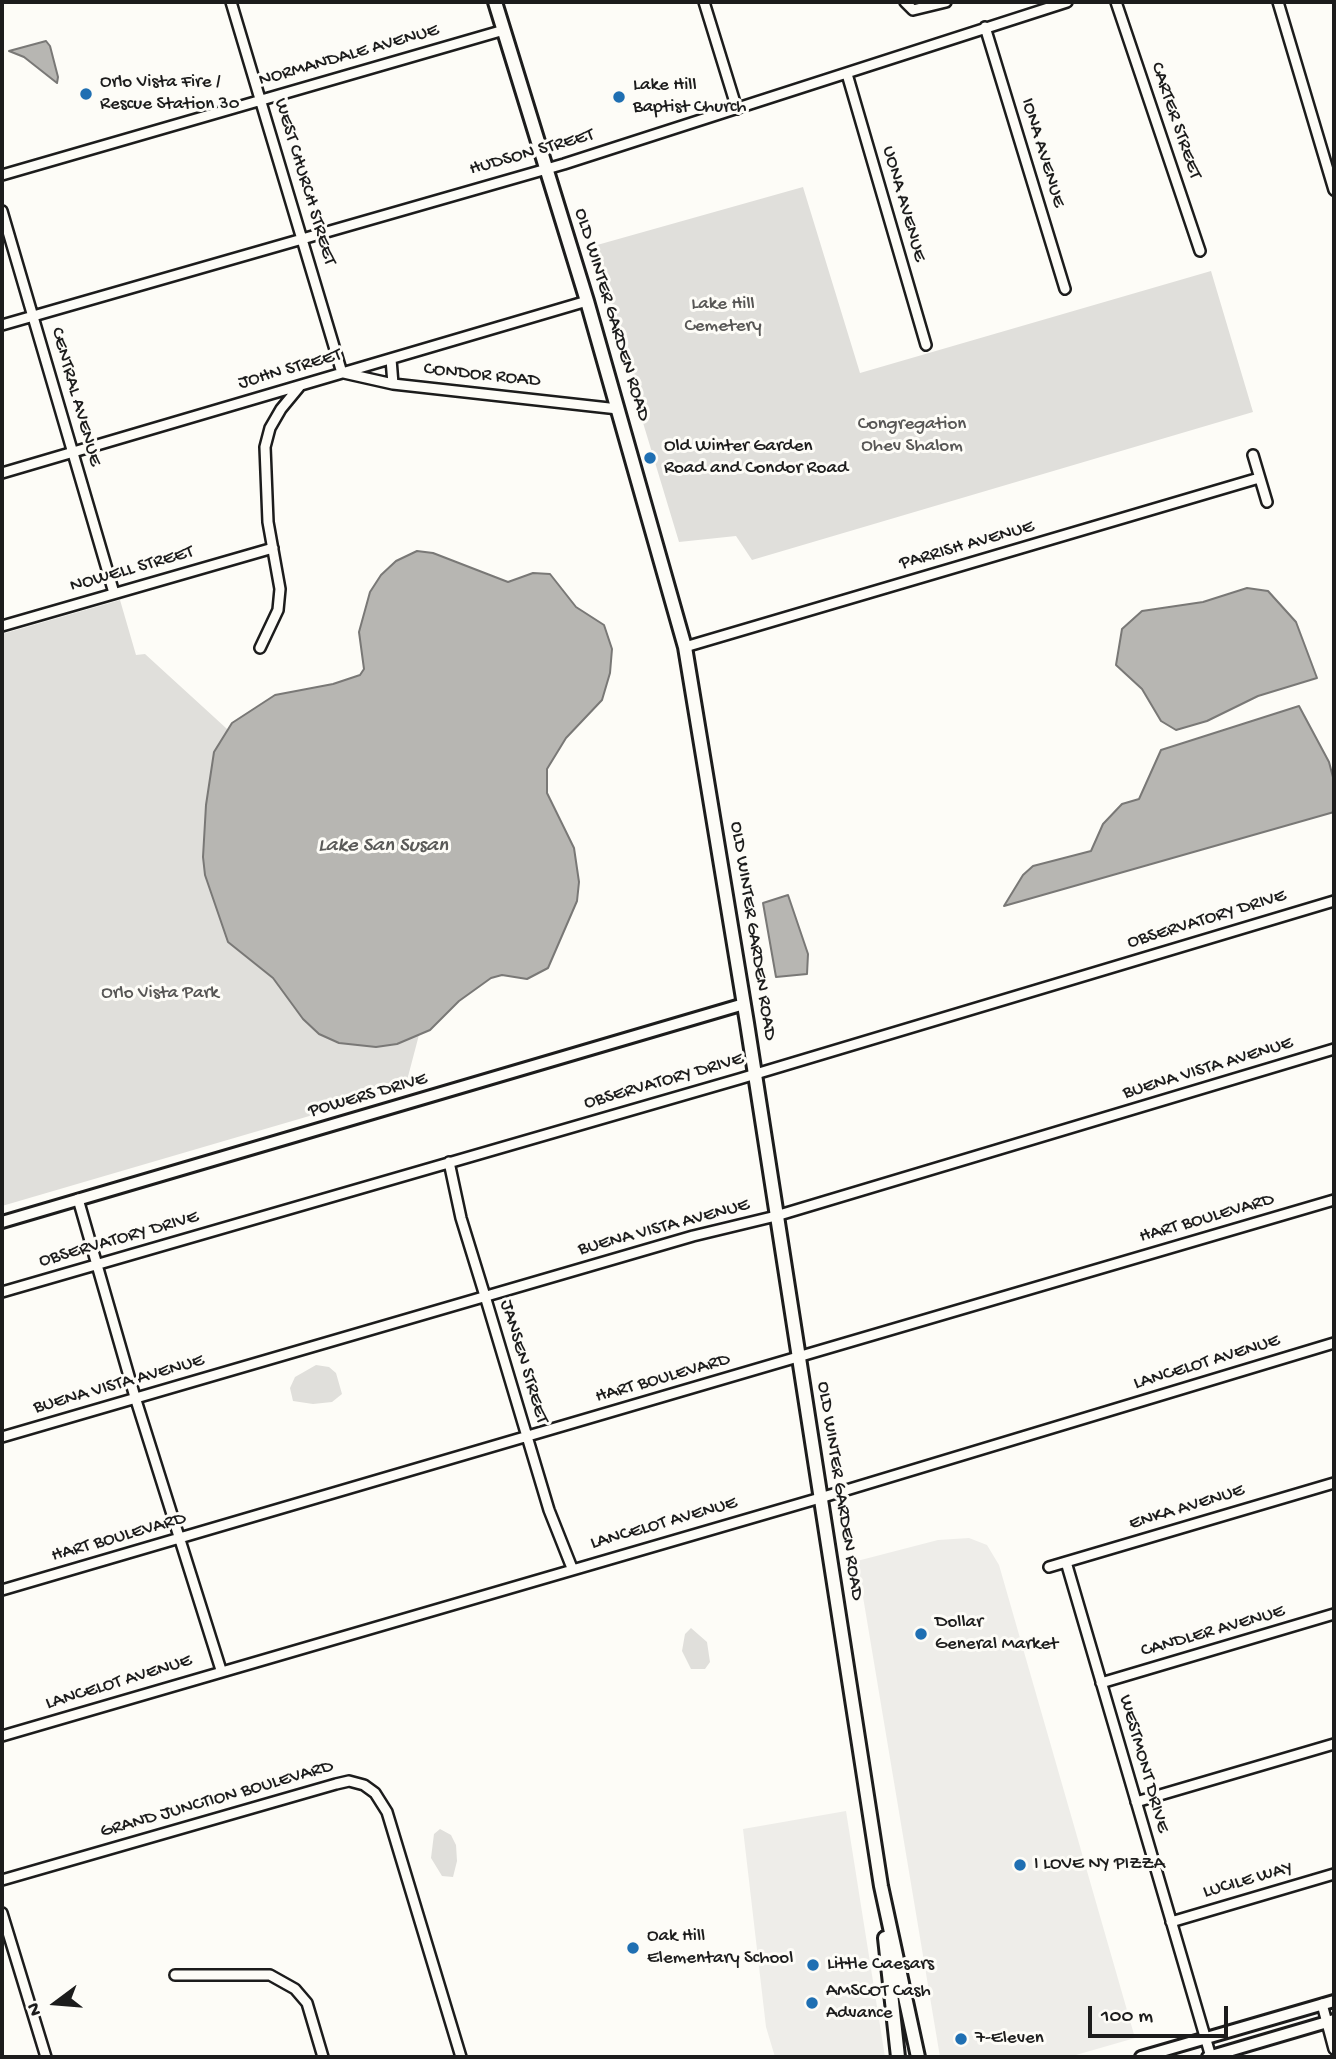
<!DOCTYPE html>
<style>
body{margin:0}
#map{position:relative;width:1336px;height:2059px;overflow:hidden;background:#fdfcf7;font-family:"Gochi Hand",sans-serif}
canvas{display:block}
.frame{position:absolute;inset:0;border:4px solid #1c1c1c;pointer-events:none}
.north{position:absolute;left:21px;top:1968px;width:70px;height:70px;-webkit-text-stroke:5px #fdfcf7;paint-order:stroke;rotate:254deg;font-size:19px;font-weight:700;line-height:28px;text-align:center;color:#1c1c1c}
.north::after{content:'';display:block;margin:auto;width:24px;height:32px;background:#1c1c1c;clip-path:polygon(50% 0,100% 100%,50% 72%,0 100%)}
.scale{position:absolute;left:1088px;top:2006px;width:140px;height:32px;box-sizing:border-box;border:4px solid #1c1c1c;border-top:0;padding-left:9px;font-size:21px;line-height:24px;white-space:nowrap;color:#1c1c1c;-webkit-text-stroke:5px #fdfcf7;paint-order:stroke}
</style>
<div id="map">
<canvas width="1336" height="2059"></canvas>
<div class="frame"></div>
<div class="north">N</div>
<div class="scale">100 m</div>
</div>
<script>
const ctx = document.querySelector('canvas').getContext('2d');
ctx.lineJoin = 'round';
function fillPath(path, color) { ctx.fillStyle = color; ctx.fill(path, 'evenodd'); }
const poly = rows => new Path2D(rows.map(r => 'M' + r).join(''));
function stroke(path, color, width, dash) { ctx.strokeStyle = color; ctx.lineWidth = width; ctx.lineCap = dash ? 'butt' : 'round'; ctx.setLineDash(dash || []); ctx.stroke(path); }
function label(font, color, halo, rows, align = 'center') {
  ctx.font = font + ' "Gochi Hand",sans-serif'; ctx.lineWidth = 6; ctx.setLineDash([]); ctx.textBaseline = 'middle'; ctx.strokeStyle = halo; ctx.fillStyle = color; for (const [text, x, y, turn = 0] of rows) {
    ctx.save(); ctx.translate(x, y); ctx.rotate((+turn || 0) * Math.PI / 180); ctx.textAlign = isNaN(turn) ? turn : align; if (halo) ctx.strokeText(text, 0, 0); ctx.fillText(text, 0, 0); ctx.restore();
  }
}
const built = poly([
 [969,1538,987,1545,999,1565,1135,2038,1069,2057,940,2057,857,1561,938,1540],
 [846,1811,885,2057,775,2057,766,2027,743,1829]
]);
const green = poly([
 [803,187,860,373,1211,271,1253,412,752,560,736,536,679,542,590,247],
 [120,600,136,655,145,654,284,781,430,993,405,1088,2,1206,2,634],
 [316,1365,329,1367,336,1373,342,1394,332,1402,313,1404,293,1401,290,1388,295,1377],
 [691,1628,707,1642,710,1662,705,1669,691,1669,682,1651,685,1634],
 [440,1829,451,1835,456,1845,457,1861,453,1877,442,1876,431,1858,434,1834]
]);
const water = poly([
 [46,41,50,46,58,77,57,83,24,57,9,51,46,41],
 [417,551,433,553,508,582,533,573,550,574,576,607,604,625,612,649,610,673,602,700,566,738,547,769,547,793,574,848,579,882,577,901,548,968,527,979,502,975,491,978,459,1001,430,1030,397,1044,376,1047,339,1043,319,1034,303,1019,273,978,228,942,205,875,203,857,206,805,214,752,232,723,275,695,333,684,360,675,364,669,359,632,370,592,381,575,396,561,417,551],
 [1247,588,1268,591,1296,622,1317,678,1258,696,1207,721,1176,730,1161,721,1142,689,1116,665,1122,629,1142,611,1203,602,1247,588],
 [1299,706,1329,762,1334,781,1334,812,1004,906,1023,875,1033,866,1091,851,1103,824,1122,804,1139,799,1161,750,1299,706],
 [788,895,808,954,807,974,776,977,763,903,788,895]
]);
const minor = poly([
 [231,2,342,373],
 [704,2,737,109],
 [905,2,913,10,946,2],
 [1116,2,1200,251],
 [1278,2,1334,190],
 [985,27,1065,289],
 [847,74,926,345],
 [2,175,504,30],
 [2,211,114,593],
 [2,325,564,164,1067,2],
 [391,359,393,384],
 [344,373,393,384,618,409],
 [1253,455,1267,502],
 [2,473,587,301],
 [2,626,273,548],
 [685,647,1259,478],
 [260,648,278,610,280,589,268,522,265,447,270,428,281,409,300,386],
 [449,1162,461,1218,485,1296,549,1510,572,1568],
 [78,1199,135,1397,221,1670],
 [2,1292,739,1079,1334,901],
 [2,1437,693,1236,776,1216,1334,1049],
 [1066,1562,1211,2057],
 [1049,1567,1334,1483],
 [2,1590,1334,1200],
 [1101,1683,1334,1614],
 [2,1736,820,1498,1334,1343],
 [1136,1802,1334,1744],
 [2,1880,336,1784,349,1781,364,1785,375,1793,387,1812,461,2057],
 [2,1913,46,2057],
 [1171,1922,1334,1874],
 [175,1975,270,1975,295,1989,307,2003,323,2057],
 [1322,2004,1334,2049]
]);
const tertiary = poly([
 [2,1222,744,1004],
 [1141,2057,1334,2001],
 [1208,2057,1334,2020]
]);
const secondary = poly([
 [495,2,587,301,685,647,747,1023,881,1886,918,2057],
 [885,1938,898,2057]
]);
const markers = [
 [86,94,7,"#1f6fb2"],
 [619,97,7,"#1f6fb2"],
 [650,458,7,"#1f6fb2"],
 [921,1634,7,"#1f6fb2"],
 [1020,1865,7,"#1f6fb2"],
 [633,1948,7,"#1f6fb2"],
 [813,1965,7,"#1f6fb2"],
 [812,2003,7,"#1f6fb2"],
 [961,2039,7,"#1f6fb2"]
];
const streetNames = [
 ["NORMANDALE AVENUE",349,56,-16],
 ["CARTER STREET",1175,121,71],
 ["HUDSON STREET",532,153,-16],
 ["IONA AVENUE",1042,153,73],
 ["WEST CHURCH STREET",304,182,73],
 ["UONA AVENUE",903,204,74],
 ["OLD WINTER GARDEN ROAD",611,315,73],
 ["JOHN STREET",290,370,-16],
 ["CONDOR ROAD",482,376,6],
 ["CENTRAL AVENUE",75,397,74],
 ["PARRISH AVENUE",967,546,-16],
 ["NOWELL STREET",132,570,-16],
 ["OBSERVATORY DRIVE",1207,920,-17],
 ["OLD WINTER GARDEN ROAD",752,931,81],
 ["BUENA VISTA AVENUE",1208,1069,-17],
 ["OBSERVATORY DRIVE",664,1082,-16],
 ["POWERS DRIVE",368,1096,-16],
 ["HART BOULEVARD",1207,1219,-16],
 ["BUENA VISTA AVENUE",664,1228,-15],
 ["OBSERVATORY DRIVE",119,1240,-16],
 ["JANSEN STREET",523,1362,73],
 ["LANCELOT AVENUE",1207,1363,-17],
 ["HART BOULEVARD",663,1379,-16],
 ["BUENA VISTA AVENUE",119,1385,-16],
 ["OLD WINTER GARDEN ROAD",839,1491,81],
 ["ENKA AVENUE",1187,1508,-17],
 ["LANCELOT AVENUE",664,1524,-16],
 ["HART BOULEVARD",119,1538,-16],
 ["CANDLER AVENUE",1213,1632,-16],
 ["LANCELOT AVENUE",119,1683,-17],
 ["WESTMONT DRIVE",1143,1764,74],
 ["GRAND JUNCTION BOULEVARD",217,1800,-16],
 ["LUCILE WAY",1248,1881,-16]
];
const poiNames = [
 ["Orlo Vista Fire /",100,83],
 ["Rescue Station 30",100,105],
 ["Lake Hill",633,86],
 ["Baptist Church",633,108],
 ["Old Winter Garden",664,447],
 ["Road and Condor Road",664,469],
 ["Dollar",935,1623],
 ["General Market",935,1645],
 ["I LOVE NY PIZZA",1034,1865],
 ["Oak Hill",647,1937],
 ["Elementary School",647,1959],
 ["Little Caesars",827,1965],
 ["AMSCOT Cash",826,1992],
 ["Advance",826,2014],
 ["7-Eleven",975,2039]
];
const parkNames = [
 ["Lake Hill",723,305],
 ["Cemetery",723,327],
 ["Congregation",912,425],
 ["Ohev Shalom",912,447],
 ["Orlo Vista Park",160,994]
];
const waterNames = [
 ["Lake San Susan",383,847]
];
fillPath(built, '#eeede9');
fillPath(green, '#e0dfdb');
fillPath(water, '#b7b6b2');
stroke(water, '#797876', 2);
stroke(minor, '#1c1c1c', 14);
stroke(tertiary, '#1c1c1c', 16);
stroke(secondary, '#1c1c1c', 18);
stroke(minor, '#fdfcf7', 9);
stroke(tertiary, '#fdfcf7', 10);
stroke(secondary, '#fdfcf7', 12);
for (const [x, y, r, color] of markers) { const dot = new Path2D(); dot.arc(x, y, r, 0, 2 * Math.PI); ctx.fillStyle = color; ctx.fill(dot); stroke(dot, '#fdfcf7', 2.5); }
label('19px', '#1c1c1c', '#fdfcf7', streetNames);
label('19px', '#1c1c1c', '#fdfcf7', poiNames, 'left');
label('19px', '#575655', '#fdfcf7', parkNames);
label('italic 21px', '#5a5a58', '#fdfcf7', waterNames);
</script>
